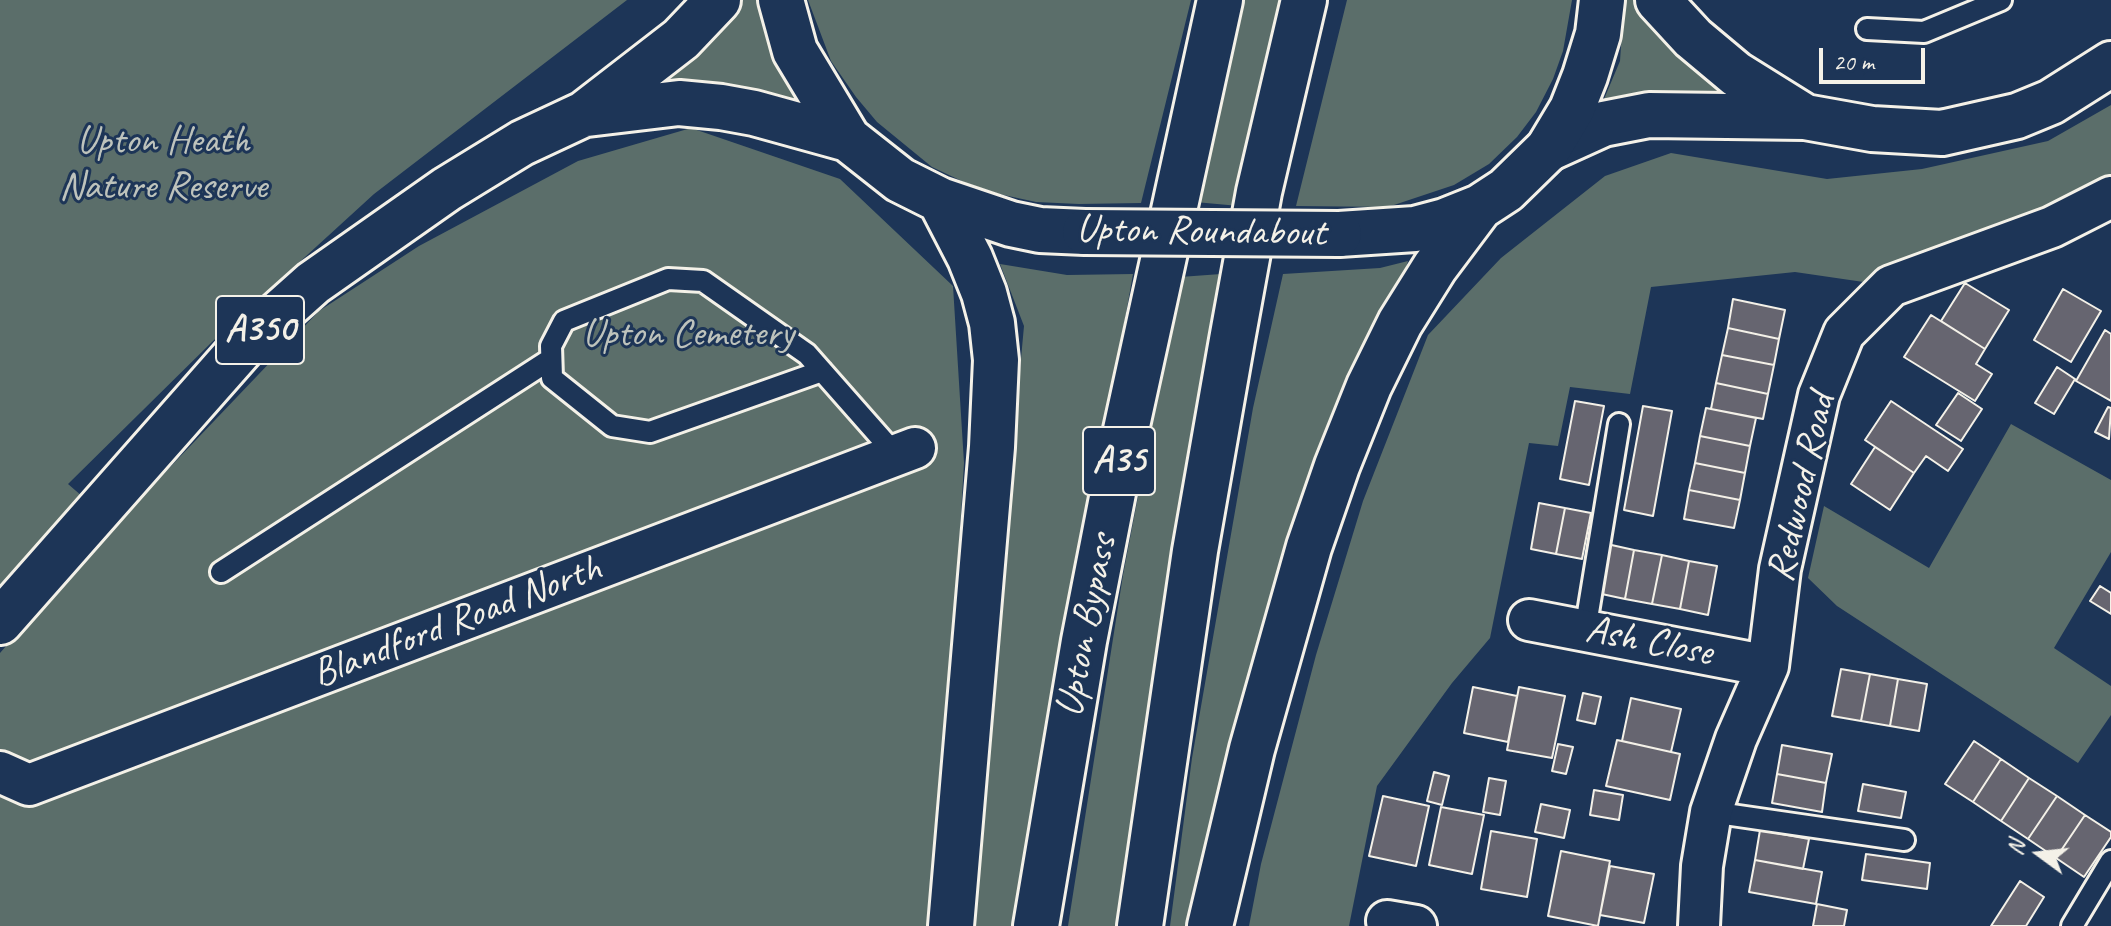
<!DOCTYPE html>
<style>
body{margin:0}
#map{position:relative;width:2111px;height:926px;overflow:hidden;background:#1d3557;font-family:Caveat,sans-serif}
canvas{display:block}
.north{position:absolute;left:1999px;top:814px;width:80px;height:80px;-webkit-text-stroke:6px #1d3557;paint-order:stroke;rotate:285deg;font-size:22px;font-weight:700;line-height:32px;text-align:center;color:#f4f1e8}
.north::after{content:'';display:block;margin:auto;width:28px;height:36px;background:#f4f1e8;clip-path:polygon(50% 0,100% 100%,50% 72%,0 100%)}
.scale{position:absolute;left:1819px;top:48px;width:106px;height:36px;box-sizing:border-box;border:4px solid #f4f1e8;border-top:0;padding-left:10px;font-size:24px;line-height:28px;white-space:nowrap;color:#f4f1e8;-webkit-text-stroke:6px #1d3557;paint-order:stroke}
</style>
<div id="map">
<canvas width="2111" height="926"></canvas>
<div class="north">N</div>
<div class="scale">20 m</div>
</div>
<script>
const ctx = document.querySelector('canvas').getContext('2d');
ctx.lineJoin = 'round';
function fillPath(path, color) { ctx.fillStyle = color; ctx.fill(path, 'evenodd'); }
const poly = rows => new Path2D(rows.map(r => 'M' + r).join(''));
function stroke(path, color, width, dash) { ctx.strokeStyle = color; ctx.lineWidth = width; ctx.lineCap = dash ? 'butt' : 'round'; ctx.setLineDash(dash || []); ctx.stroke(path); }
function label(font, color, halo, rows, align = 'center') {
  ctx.font = font + ' Caveat,sans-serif'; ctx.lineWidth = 6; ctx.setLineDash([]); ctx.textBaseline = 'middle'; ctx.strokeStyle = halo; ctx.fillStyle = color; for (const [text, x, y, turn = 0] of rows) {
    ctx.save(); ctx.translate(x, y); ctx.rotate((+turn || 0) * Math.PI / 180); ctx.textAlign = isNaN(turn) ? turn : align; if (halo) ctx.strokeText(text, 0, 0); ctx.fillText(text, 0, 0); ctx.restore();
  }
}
const green = poly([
 [0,0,627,0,374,194,213,341,68,484,90,503,0,598],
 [740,0,759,0,767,29,798,93,795,105,670,90,666,76,731,14],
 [808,0,1191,0,1141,203,1079,204,1036,202,999,194,966,183,932,167,877,122,856,97,831,61],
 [1244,0,1288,0,1239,206,1195,202],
 [1347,0,1572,0,1563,51,1553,79,1536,112,1517,137,1489,164,1454,185,1388,207,1296,206],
 [1624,0,1644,0,1748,96,1599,111,1620,61],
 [2111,105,2111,197,1891,286,1795,272,1651,287,1630,394,1570,387,1558,446,1529,443,1490,638,1452,683,1377,786,1349,926,1249,926,1261,864,1316,655,1363,501,1428,335,1501,258,1605,176,1671,153,1827,179,1922,169,2048,141],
 [691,128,840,179,953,286,964,463,937,926,0,926,0,653,71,571,319,311,419,246,578,161],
 [1408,261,1197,926,1170,926,1192,758,1253,408,1283,274,1380,268],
 [1000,264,1067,275,1133,274,1044,775,1020,926,974,926,995,641,1024,326],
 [1221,274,1168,579,1121,926,1068,926,1123,575,1180,277],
 [2011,424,2111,480,2111,552,2054,648,2111,686,2111,715,2078,763,1837,606,1808,578,1824,506,1929,568]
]);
const building = poly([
 [1965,283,2009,310,1985,349,1941,321,1965,283],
 [2063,289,2101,311,2071,362,2034,340,2063,289],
 [1733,299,1785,310,1779,339,1728,328,1733,299],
 [1931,315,1985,349,1976,364,1992,374,1975,401,1904,357,1931,315],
 [1728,328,1779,339,1774,365,1722,355,1728,328],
 [2105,330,2111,334,2111,401,2076,381,2105,330],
 [1722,355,1774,365,1768,394,1716,383,1722,355],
 [2057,367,2075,379,2054,414,2035,403,2057,367],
 [1716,383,1768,394,1763,419,1711,409,1716,383],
 [1958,393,1982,409,1961,441,1936,425,1958,393],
 [1575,401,1604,406,1589,485,1560,479,1575,401],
 [1891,401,1963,449,1948,471,1926,456,1914,473,1865,440,1891,401],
 [1643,406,1672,411,1653,516,1624,510,1643,406],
 [2108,407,2111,408,2109,439,2095,432,2108,407],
 [1706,408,1756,418,1750,446,1700,436,1706,408],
 [1700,436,1750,446,1745,473,1695,463,1700,436],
 [1875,447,1914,473,1890,510,1851,484,1875,447],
 [1695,463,1745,473,1740,500,1689,490,1695,463],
 [1689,490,1740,500,1734,528,1684,519,1689,490],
 [1539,503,1565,508,1556,554,1531,549,1539,503],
 [1565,508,1591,513,1582,559,1556,554,1565,508],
 [1607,544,1634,550,1625,599,1597,593,1607,544],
 [1634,550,1662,555,1652,604,1625,599,1634,550],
 [1662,555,1689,561,1680,609,1652,604,1662,555],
 [1689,561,1717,566,1708,615,1680,609,1689,561],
 [2100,586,2111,593,2111,614,2090,601,2100,586],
 [1841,669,1870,674,1861,721,1832,716,1841,669],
 [1870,674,1898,679,1890,726,1861,721,1870,674],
 [1898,679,1927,684,1919,731,1890,726,1898,679],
 [1473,687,1517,696,1508,742,1464,733,1473,687],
 [1519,687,1565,696,1552,758,1507,750,1519,687],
 [1583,693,1601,697,1595,724,1577,720,1583,693],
 [1631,698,1681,709,1671,752,1622,741,1631,698],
 [1617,740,1680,754,1670,800,1606,786,1617,740],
 [1974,741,2001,759,1973,802,1945,784,1974,741],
 [1558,744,1573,747,1566,774,1552,771,1558,744],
 [1782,745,1832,754,1826,783,1777,774,1782,745],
 [2001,759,2029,778,2001,821,1973,802,2001,759],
 [1434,772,1449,776,1442,805,1427,801,1434,772],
 [1777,774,1826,783,1822,812,1772,803,1777,774],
 [1489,778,1506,781,1500,815,1483,812,1489,778],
 [2029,778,2057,796,2028,839,2001,821,2029,778],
 [1863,784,1906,792,1901,818,1858,811,1863,784],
 [1594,790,1623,795,1619,820,1590,815,1594,790],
 [1383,796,1429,806,1416,866,1369,856,1383,796],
 [2057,796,2085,815,2056,858,2028,839,2057,796],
 [1541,804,1570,810,1564,838,1535,832,1541,804],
 [1441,807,1484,815,1472,874,1429,865,1441,807],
 [2085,815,2111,832,2111,837,2084,877,2056,858,2085,815],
 [1760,830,1809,839,1803,869,1755,860,1760,830],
 [1491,831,1537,839,1527,897,1481,889,1491,831],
 [1561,851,1610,861,1598,926,1548,916,1561,851],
 [1866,854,1930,863,1927,889,1862,880,1866,854],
 [1755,860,1822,872,1816,904,1749,892,1755,860],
 [1610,866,1654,874,1644,923,1600,915,1610,866],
 [2020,881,2044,897,2026,926,1991,926,2020,881],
 [1817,904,1847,910,1844,926,1813,926,1817,904]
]);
const lane = poly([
 [1867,29,1924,32,2001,0],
 [822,371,650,432,612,426,552,378,551,346,564,321,668,279,703,281,807,354,896,455],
 [221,572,551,359],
 [1585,631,1619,424],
 [1711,812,1904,840],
 [2072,926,2111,861]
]);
const street = poly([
 [1529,620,1768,666],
 [0,772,29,785,915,448],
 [1387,921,1416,926],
 [1699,926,1702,866,1711,812,1736,739,1768,666,1780,569,1819,395,1844,333,1891,286,2052,227,2111,197]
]);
const secondary = poly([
 [1658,0,1693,38,1736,74,1805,117],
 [1548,149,1603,124,1649,115,1805,117,1872,129,1942,133,2017,116,2051,102,2111,64]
]);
const highway = poly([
 [781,0,795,51,848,139,900,180,940,200,1011,224,1040,230,1085,232],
 [587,114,679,103,721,107,754,113,848,139],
 [940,200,970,258,984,293,992,323,996,360,992,447,951,926],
 [1339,234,1415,229,1445,221,1480,207,1506,190,1548,149,1572,109,1585,76,1598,34,1602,0],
 [0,622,248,341,313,283,447,189,522,143,584,114,681,39,718,0],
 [1036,926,1084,641,1119,462,1220,0],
 [1140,926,1195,551,1232,340,1259,192,1304,0],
 [1210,926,1252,749,1309,547,1337,466,1369,386,1400,323,1435,267,1480,207]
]);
const highwayBridge = poly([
 [1085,232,1339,234]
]);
const shields = [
 [260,330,88],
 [1119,461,72]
];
const shieldNames = [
 ["A350",260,330],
 ["A35",1119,461]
];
const parkNames = [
 ["Upton Heath",163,142],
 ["Nature Reserve",163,188],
 ["Upton Cemetery",688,335]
];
const streetNames = [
 ["Upton Roundabout",1201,232,1],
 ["Redwood Road",1802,488,-77],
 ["Blandford Road North",457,622,-21],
 ["Upton Bypass",1087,626,-79],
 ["Ash Close",1649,642,11]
];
fillPath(green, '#5b6e6a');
fillPath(building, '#666570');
stroke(building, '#f4f1e8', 2);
stroke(lane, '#f4f1e8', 26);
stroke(street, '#f4f1e8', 46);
stroke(secondary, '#f4f1e8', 50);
stroke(highway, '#f4f1e8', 50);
stroke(lane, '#1d3557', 20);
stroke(street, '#1d3557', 40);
stroke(secondary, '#1d3557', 44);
stroke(highway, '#1d3557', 44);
stroke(highwayBridge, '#f4f1e8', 50, []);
stroke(highwayBridge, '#1d3557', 44);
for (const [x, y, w] of shields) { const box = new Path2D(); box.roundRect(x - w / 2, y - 34, w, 68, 6); ctx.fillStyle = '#1d3557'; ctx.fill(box); stroke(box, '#f4f1e8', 2); }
label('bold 38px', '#f4f1e8', null, shieldNames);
label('40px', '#bec3bc', '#1d3557', parkNames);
label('40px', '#f4f1e8', '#1d3557', streetNames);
</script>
